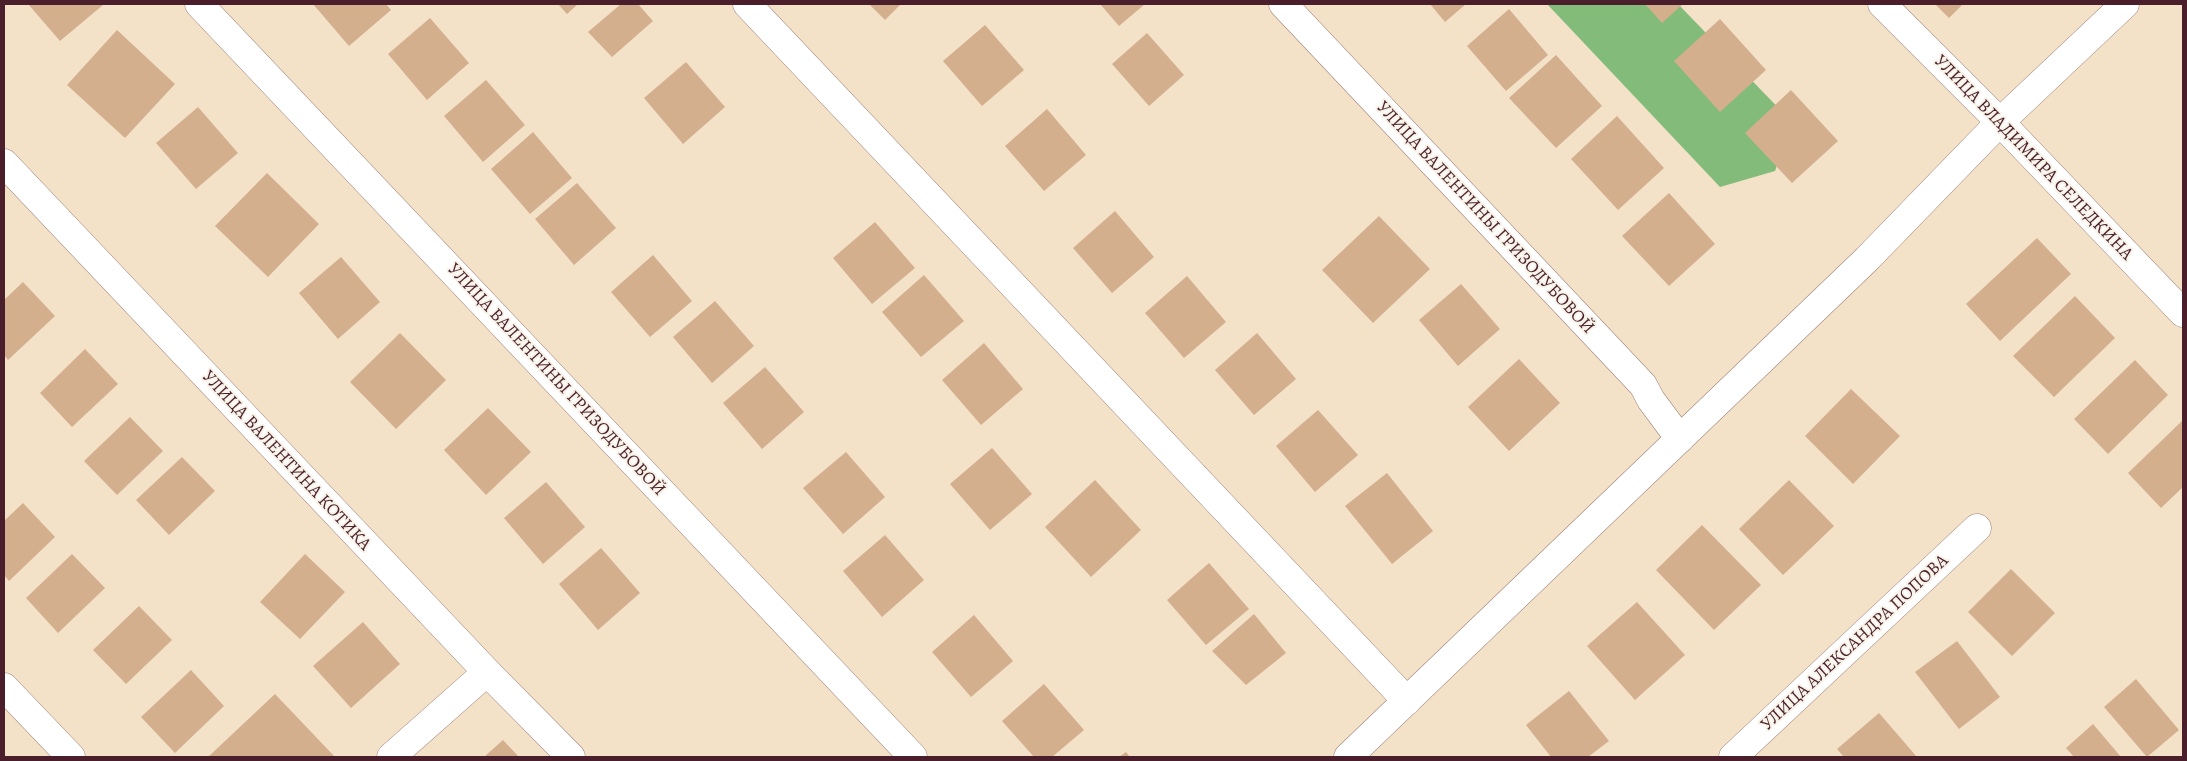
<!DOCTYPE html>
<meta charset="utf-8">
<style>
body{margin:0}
#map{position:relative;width:2187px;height:761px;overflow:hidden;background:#f3e2c8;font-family:Alegreya,serif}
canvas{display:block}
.frame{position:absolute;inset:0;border:5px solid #4a1f2b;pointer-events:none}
</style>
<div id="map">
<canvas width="2187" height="761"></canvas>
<div class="frame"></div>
</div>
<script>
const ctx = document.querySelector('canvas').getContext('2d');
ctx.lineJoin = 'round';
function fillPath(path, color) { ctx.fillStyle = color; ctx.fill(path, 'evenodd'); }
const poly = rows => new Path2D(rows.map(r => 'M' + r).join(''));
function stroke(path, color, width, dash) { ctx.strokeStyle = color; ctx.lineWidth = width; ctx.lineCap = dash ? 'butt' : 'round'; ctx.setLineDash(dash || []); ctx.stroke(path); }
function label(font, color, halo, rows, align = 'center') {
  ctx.font = font + ' Alegreya,serif'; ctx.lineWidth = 4; ctx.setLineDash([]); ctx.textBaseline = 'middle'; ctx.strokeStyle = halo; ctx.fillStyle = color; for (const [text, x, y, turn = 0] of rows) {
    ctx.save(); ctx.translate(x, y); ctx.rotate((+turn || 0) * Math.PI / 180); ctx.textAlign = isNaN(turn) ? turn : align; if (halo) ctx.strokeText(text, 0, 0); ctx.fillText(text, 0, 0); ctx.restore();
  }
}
const forest = poly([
 [1547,4,1678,4,1792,122,1775,171,1720,187]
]);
const building = poly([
 [28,4,101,4,103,5,60,41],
 [313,4,386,4,391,10,349,46],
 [558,4,578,4,567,14],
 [621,4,638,4,653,21,612,57,588,32],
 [869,4,901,4,885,20],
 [1100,4,1145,4,1119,26],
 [1430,4,1466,4,1445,22],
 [1645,4,1683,4,1662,23],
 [1935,4,1963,4,1949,18],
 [1509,9,1548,55,1506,91,1467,46],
 [430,18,469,63,427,100,388,54],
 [1720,19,1766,70,1720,112,1674,61],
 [985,25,1024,70,982,106,943,61],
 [117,30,175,84,125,138,67,85],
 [1147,33,1184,75,1149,106,1112,64],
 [1556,55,1602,106,1556,148,1509,98],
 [686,62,725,107,683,144,644,98],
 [486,80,525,125,483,162,444,116],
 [1791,90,1838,141,1792,183,1745,133],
 [198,107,238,153,196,189,156,143],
 [1047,109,1086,155,1044,191,1005,146],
 [1617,116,1664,168,1618,210,1571,159],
 [533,132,572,178,530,214,491,169],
 [267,173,319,224,268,277,215,226],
 [577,183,616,228,574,265,535,219],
 [1669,193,1715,244,1669,286,1622,236],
 [1115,211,1154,257,1112,293,1073,248],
 [1379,216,1430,269,1373,323,1322,270],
 [875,222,915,268,872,304,833,258],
 [2037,238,2071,274,2000,341,1966,304],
 [653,255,692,301,650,337,611,292],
 [341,257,380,302,338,339,299,293],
 [924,275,964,321,921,357,882,312],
 [1187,276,1226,322,1184,358,1145,313],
 [23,282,55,316,8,360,4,355,4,300],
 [1461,284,1500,329,1458,366,1419,320],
 [2075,296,2115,338,2054,397,2013,356],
 [715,301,754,346,712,383,673,337],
 [400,333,446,380,396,429,350,382],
 [1257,333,1296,379,1254,415,1215,370],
 [984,343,1023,389,981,425,942,380],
 [85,349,118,384,72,427,40,393],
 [1519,359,1560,403,1509,451,1468,407],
 [2135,360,2168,395,2108,454,2074,419],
 [765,367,804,412,762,449,723,403],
 [1851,389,1900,436,1853,484,1805,436],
 [488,408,531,452,486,495,444,450],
 [1318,410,1358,455,1315,492,1276,446],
 [130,417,163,451,117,495,84,461],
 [2183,420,2183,487,2161,508,2128,473],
 [992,448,1032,494,990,530,950,484],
 [846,452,885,497,843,534,803,488],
 [182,457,215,491,169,535,136,500],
 [1387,473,1433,531,1392,564,1345,506],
 [1095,480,1141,530,1091,577,1045,527],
 [1789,480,1834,526,1783,575,1739,529],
 [546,482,585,527,543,564,504,518],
 [23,503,55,537,9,581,4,575,4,521],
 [1702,525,1761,585,1714,630,1656,570],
 [885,535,924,580,882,617,843,571],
 [601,548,640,593,598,630,559,584],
 [72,554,105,588,58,633,26,598],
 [305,554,345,592,300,639,260,602],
 [1209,563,1249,609,1206,645,1167,600],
 [2011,569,2055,613,2012,656,1968,612],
 [1637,602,1685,655,1635,700,1587,646],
 [139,606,172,640,126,684,93,650],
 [1254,614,1286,653,1246,685,1212,651],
 [974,615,1013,661,971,697,932,652],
 [363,622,400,664,351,708,313,666],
 [1957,641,2000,697,1959,729,1915,672],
 [191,670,224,706,175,753,141,717],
 [2136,679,2179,730,2147,757,2104,707],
 [1044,684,1084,730,1052,757,1034,757,1002,721],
 [1569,691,1609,741,1588,757,1551,757,1526,725],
 [275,694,335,757,208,757],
 [1879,713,1917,757,1844,757,1837,749],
 [2093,724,2121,757,2074,757,2066,748],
 [503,740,519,757,484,757],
 [1126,752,1130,757,1119,757]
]);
const minor = poly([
 [199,4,913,757],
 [747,4,1407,701],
 [1283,4,1643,385,1651,400,1680,439],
 [1882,4,2000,122,2183,313],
 [4,163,487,672,571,757],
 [4,687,71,757],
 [391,757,487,672],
 [1348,757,1867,259,2000,122,2125,4],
 [1733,757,1977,528]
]);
const streetNames = [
 ["УЛИЦА ВЛАДИМИРА СЕЛЕДКИНА",2033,158,46],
 ["УЛИЦА ВАЛЕНТИНЫ ГРИЗОДУБОВОЙ",1485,218,47],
 ["УЛИЦА ВАЛЕНТИНЫ ГРИЗОДУБОВОЙ",556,380,47],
 ["УЛИЦА ВАЛЕНТИНА КОТИКА",286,461,47],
 ["УЛИЦА АЛЕКСАНДРА ПОПОВА",1855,643,-43]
];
fillPath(forest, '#83bc7a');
fillPath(building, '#d3af8e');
stroke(minor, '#9e807a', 29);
stroke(minor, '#fff', 28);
label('18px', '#4a1f2b', '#f7f3e8', streetNames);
</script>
